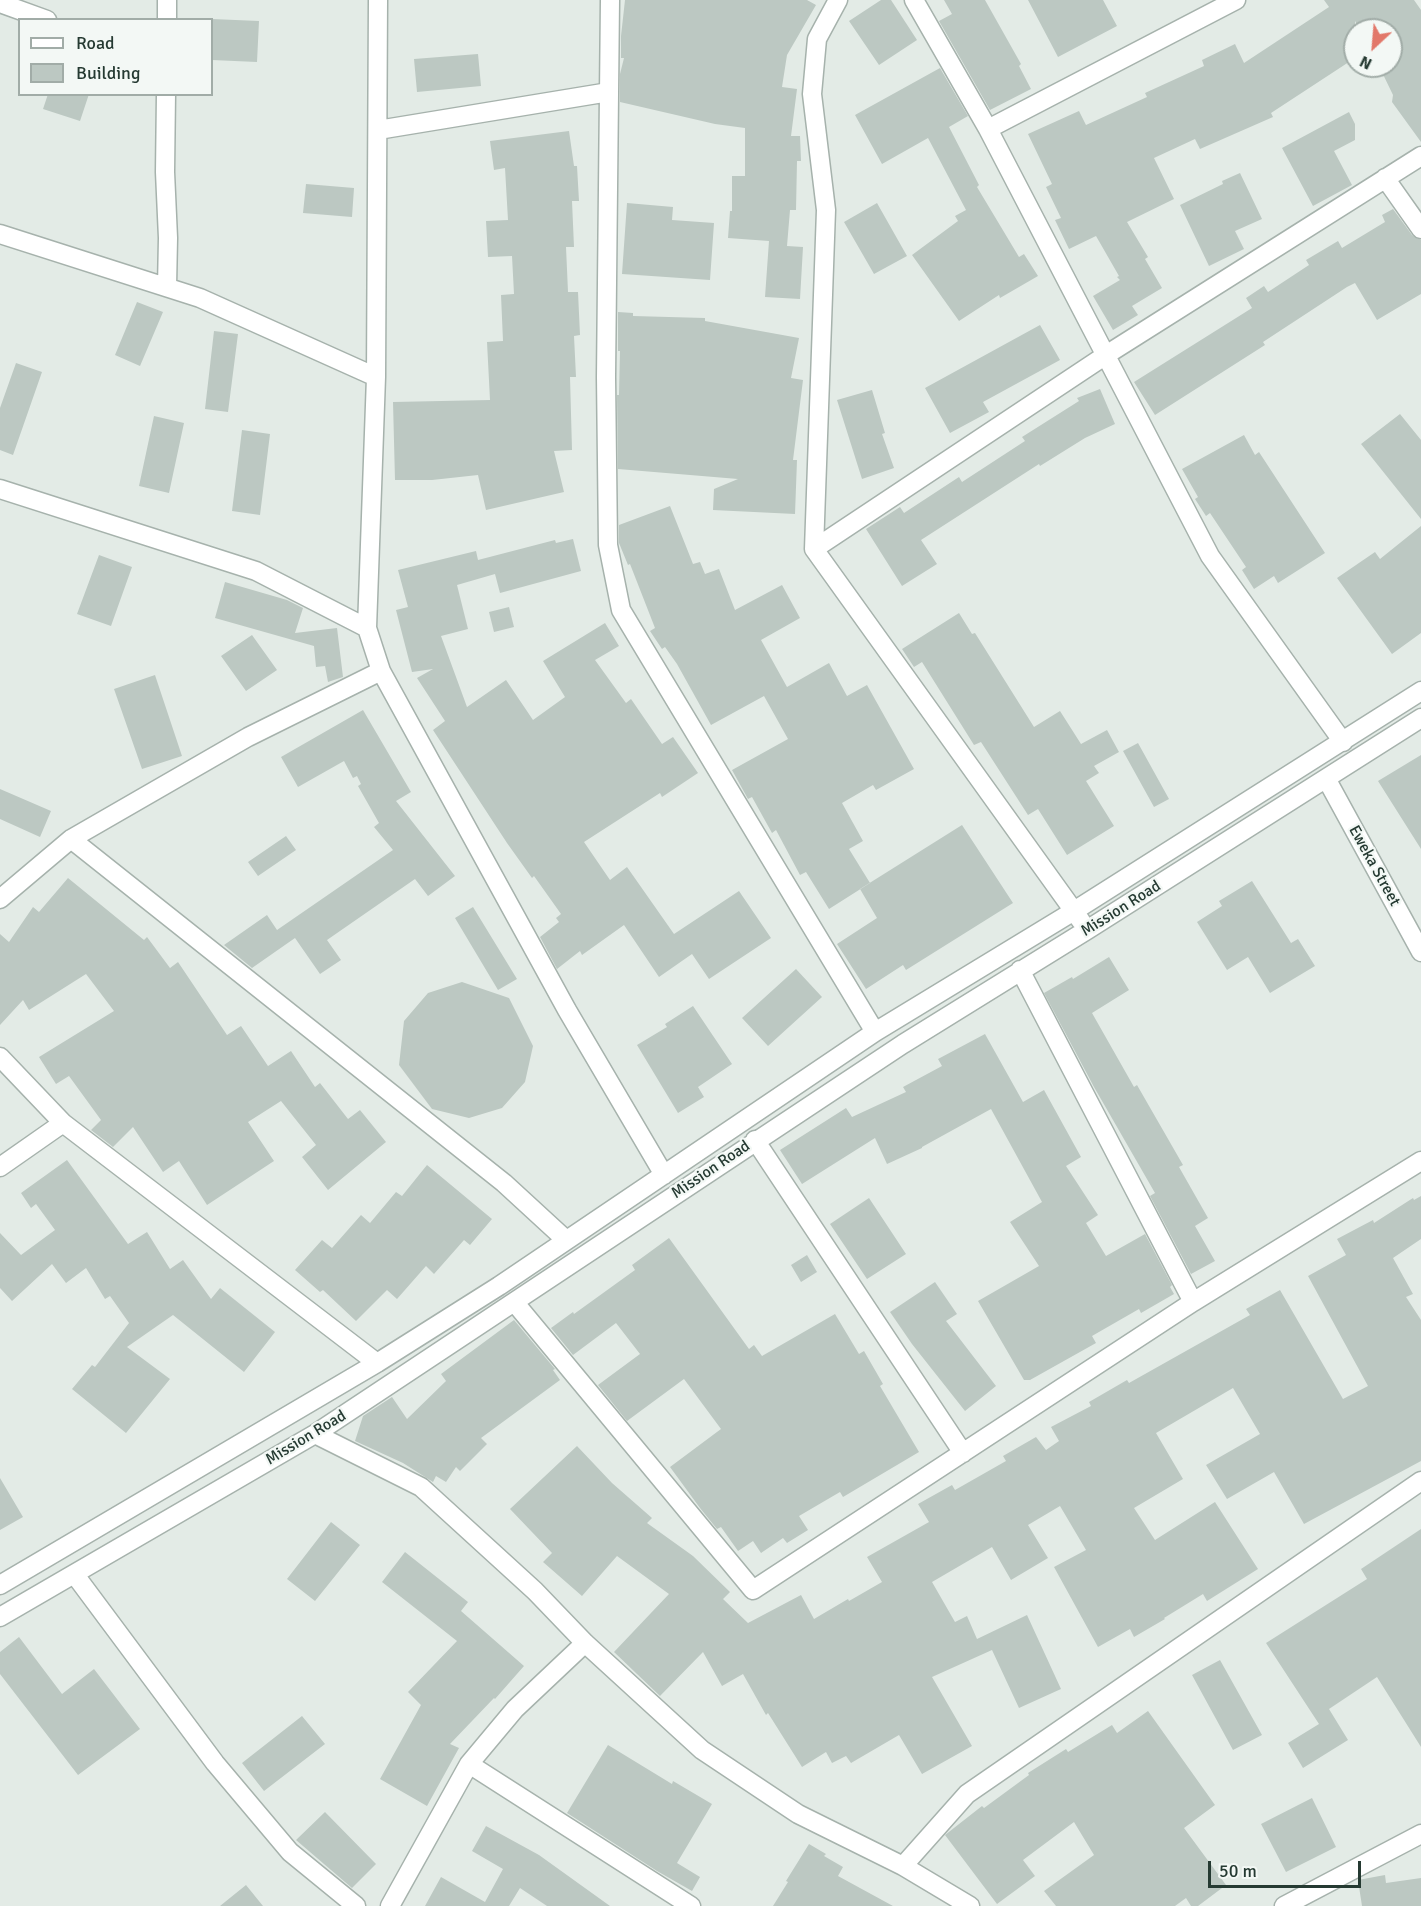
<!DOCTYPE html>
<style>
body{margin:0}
#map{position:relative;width:1421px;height:1906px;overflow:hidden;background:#e3ebe6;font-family:Signika,sans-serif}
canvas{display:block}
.legend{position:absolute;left:18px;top:18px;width:195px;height:78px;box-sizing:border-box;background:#f3f8f5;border:2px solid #a1aca7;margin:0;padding:8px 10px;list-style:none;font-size:18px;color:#253a32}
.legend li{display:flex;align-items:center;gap:12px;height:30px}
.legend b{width:30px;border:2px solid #a1aca7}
.north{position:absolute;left:1343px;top:18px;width:60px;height:60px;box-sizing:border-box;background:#f3f8f5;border:2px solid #a1aca7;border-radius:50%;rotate:206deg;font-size:16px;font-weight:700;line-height:24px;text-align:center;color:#253a32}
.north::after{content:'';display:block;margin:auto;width:21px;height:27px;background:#e2786a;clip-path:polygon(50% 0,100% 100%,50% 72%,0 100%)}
.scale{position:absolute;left:1208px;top:1861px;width:153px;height:27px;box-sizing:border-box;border:3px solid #253a32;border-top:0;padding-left:8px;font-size:18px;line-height:21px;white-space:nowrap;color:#253a32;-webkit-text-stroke:4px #f3f8f5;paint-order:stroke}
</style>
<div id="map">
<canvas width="1421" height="1906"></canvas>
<ul class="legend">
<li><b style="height:8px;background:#fff"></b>Road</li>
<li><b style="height:16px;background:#bcc8c2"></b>Building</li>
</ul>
<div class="north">N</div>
<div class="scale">50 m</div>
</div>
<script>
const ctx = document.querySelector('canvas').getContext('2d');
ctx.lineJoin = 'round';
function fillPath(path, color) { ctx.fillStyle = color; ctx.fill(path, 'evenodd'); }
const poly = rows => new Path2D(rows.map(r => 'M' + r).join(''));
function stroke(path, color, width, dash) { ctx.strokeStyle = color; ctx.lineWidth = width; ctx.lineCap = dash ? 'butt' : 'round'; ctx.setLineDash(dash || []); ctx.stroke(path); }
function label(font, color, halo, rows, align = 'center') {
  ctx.font = font + ' Signika,sans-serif'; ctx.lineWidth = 4.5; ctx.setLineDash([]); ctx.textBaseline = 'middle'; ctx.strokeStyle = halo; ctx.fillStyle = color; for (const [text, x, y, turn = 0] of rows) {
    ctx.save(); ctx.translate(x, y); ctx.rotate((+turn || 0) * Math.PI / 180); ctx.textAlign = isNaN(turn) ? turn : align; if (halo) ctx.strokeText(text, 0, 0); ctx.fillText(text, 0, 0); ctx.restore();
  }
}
const building = poly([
 [625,0,807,0,816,5,787,55,782,87,797,89,791,136,800,136,801,161,797,161,796,210,790,210,787,246,803,247,800,299,765,297,769,241,728,238,730,211,732,211,732,176,745,176,745,128,715,124,620,102,620,74,624,58,621,58,621,36],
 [881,0,891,0,917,40,879,65,849,21],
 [944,0,985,0,1021,64,1019,66,1031,89,990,110,939,21,952,14],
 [1028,0,1103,0,1117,26,1058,57],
 [1324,0,1414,0,1421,10,1421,142,1392,102,1393,95,1379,66,1391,66,1391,30,1360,30,1355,21,1355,58,1271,113,1273,117,1200,149,1195,139,1154,158,1174,199,1127,222,1148,257,1145,259,1162,288,1132,306,1138,315,1113,330,1093,296,1120,280,1117,277,1119,276,1096,236,1069,249,1055,220,1061,218,1046,187,1052,184,1028,134,1079,111,1086,125,1147,97,1145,93,1204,66,1202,60,1235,44,1244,63,1329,7],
 [212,19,259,21,257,62,212,60],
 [478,54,481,86,417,92,414,59],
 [940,68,968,116,949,127,979,185,977,187,1019,257,1024,254,1038,276,1000,298,999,295,959,321,912,255,958,221,955,216,966,210,928,138,882,164,855,115],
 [48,94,89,94,80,121,43,109],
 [1349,112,1355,124,1355,140,1334,151,1352,185,1313,206,1282,148],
 [569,131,574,166,577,166,579,201,572,201,574,247,566,247,568,292,578,292,580,335,574,336,576,377,570,377,572,450,554,451,564,492,486,510,478,475,432,480,395,480,393,402,490,400,487,342,503,341,501,295,514,294,512,256,488,257,486,221,508,220,505,168,494,170,490,141],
 [1240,173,1262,219,1235,231,1244,249,1209,266,1180,205,1223,184,1222,181],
 [306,184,354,188,352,217,303,213],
 [627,203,673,207,672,220,714,223,710,280,622,274],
 [877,203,907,256,874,274,844,222],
 [1393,209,1412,235,1421,240,1421,294,1377,320,1355,283,1347,287,1263,342,1265,345,1155,415,1134,382,1252,308,1246,298,1264,286,1268,292,1309,265,1306,260,1338,241,1342,248,1385,222,1382,215],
 [137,302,163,312,140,366,115,355],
 [618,312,633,313,633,316,705,318,705,321,799,338,791,378,803,380,793,460,797,460,795,514,713,510,714,489,738,479,618,469,617,395,619,395,620,351,618,351],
 [1040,325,1060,360,983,402,989,412,950,433,925,388],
 [214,331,238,334,228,412,205,409],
 [16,363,42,372,13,455,0,450,0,408],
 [1100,389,1115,424,1085,438,1040,466,1039,464,921,540,937,564,902,586,866,529,900,507,904,513,959,477,962,482,1025,441,1022,437,1079,401,1077,398],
 [872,390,885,433,882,434,894,468,862,479,837,400],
 [1400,414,1421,440,1421,519,1361,444],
 [154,416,184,423,169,493,139,486],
 [242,430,270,434,260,515,232,511],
 [1244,435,1255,455,1259,452,1325,553,1278,583,1274,576,1254,589,1242,570,1246,567,1210,513,1206,516,1195,499,1198,497,1182,469],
 [670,506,693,564,700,562,705,574,719,569,735,610,782,585,800,618,761,640,787,687,829,663,847,696,867,685,914,769,876,790,873,785,842,803,863,841,849,849,870,883,829,909,806,872,800,875,776,830,772,833,752,797,748,799,732,770,788,739,764,696,711,725,677,664,665,647,662,649,650,631,655,628,630,564,628,565,619,543,619,525],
 [1421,526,1421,633,1392,654,1337,578,1375,552,1380,559],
 [573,539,581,571,500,593,495,574,457,585,468,629,441,636,467,707,506,680,533,720,565,697,543,661,605,623,619,646,595,660,626,703,631,699,662,744,673,737,698,773,662,797,660,793,584,842,610,880,627,867,674,934,739,891,771,938,709,979,692,954,659,977,624,925,582,955,580,951,557,969,540,937,559,922,556,918,561,914,534,876,532,878,507,843,433,730,445,721,417,678,433,669,412,672,396,610,408,607,398,570,476,551,478,560,555,540,556,543],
 [99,555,132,567,111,626,77,614],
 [225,582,287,600,303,608,295,633,337,628,343,677,328,682,325,666,316,667,314,646,215,618],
 [509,607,514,627,494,632,489,612],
 [959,613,972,634,975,633,1034,727,1060,711,1081,744,1107,730,1119,752,1094,766,1099,773,1086,781,1114,826,1067,855,1038,809,1028,815,981,742,974,745,922,662,914,667,902,649],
 [252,635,277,670,246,691,221,656],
 [155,675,182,756,142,769,114,689],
 [363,710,411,792,396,801,455,876,428,896,415,879,327,940,341,960,320,974,295,938,252,968,224,945,267,915,277,930,393,850,374,827,379,823,358,786,361,784,357,776,353,778,344,761,298,787,281,757],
 [1138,743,1169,799,1154,807,1123,751],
 [1421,755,1421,849,1378,781],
 [0,789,51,811,40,837,0,819],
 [962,825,1013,903,906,970,903,965,866,989,837,944,877,918,860,889],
 [286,836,296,850,258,876,248,862],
 [68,878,144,940,147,937,170,968,178,962,227,1035,241,1026,268,1066,291,1051,315,1087,320,1083,348,1119,360,1110,386,1142,328,1190,302,1157,316,1145,281,1101,248,1122,274,1161,207,1205,179,1161,163,1172,133,1127,113,1147,91,1130,101,1120,69,1076,56,1084,39,1057,114,1011,86,974,29,1010,23,1000,0,1025,0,934,9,942,33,907,39,912],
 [1252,881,1291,943,1298,939,1315,966,1270,993,1248,957,1227,970,1197,922,1222,906,1219,901],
 [473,907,517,979,498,990,455,918],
 [1109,957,1129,990,1092,1013,1134,1087,1137,1085,1183,1165,1179,1167,1208,1218,1195,1226,1215,1261,1191,1274,1150,1196,1155,1193,1094,1087,1044,993,1072,977,1073,979],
 [796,969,822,997,768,1046,742,1018],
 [462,982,509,998,533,1046,525,1082,502,1108,469,1118,432,1109,399,1065,404,1021,428,993],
 [693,1006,732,1064,698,1087,704,1097,678,1113,637,1045,667,1027,665,1024],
 [985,1034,1023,1102,1044,1090,1081,1157,1066,1166,1098,1215,1086,1223,1106,1256,1145,1234,1172,1285,1170,1287,1174,1294,1141,1313,1139,1309,1092,1336,1096,1343,1030,1380,1024,1380,978,1301,1039,1266,1010,1222,1042,1202,991,1109,922,1147,922,1148,887,1164,875,1138,802,1184,780,1150,846,1108,852,1117,906,1092,903,1087,942,1066,938,1059],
 [67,1160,128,1244,147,1232,170,1269,183,1260,211,1299,220,1288,275,1332,244,1372,173,1315,127,1347,170,1379,126,1433,72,1389,92,1365,95,1367,129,1323,110,1296,105,1299,86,1268,66,1283,52,1264,12,1301,0,1288,0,1233,21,1255,55,1230,36,1204,31,1208,21,1193],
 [427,1165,492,1219,470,1245,464,1240,434,1274,426,1266,397,1299,387,1290,356,1321,323,1290,320,1292,295,1270,322,1240,332,1248,361,1215,370,1223,396,1192,402,1196],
 [1421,1196,1421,1239,1393,1258,1413,1294,1406,1297,1421,1320,1421,1461,1304,1524,1274,1472,1227,1499,1206,1465,1260,1434,1233,1388,1156,1433,1183,1479,1134,1508,1155,1540,1215,1502,1258,1569,1207,1601,1203,1594,1164,1618,1165,1619,1134,1637,1130,1629,1098,1647,1054,1567,1086,1550,1060,1506,1028,1525,1048,1558,1011,1580,992,1547,932,1582,955,1622,967,1616,977,1639,1027,1615,1061,1689,1019,1708,992,1650,932,1677,972,1746,922,1774,899,1735,851,1763,846,1756,832,1763,826,1752,802,1767,768,1713,766,1715,743,1674,722,1686,703,1652,660,1696,614,1652,669,1594,617,1556,582,1596,543,1562,552,1553,510,1509,577,1446,612,1483,652,1518,647,1523,693,1556,730,1592,723,1599,748,1623,801,1595,814,1619,848,1599,849,1601,882,1582,867,1557,929,1522,918,1504,952,1485,955,1490,1006,1461,1003,1456,1036,1437,1046,1450,1059,1441,1051,1427,1091,1406,1089,1402,1127,1380,1129,1383,1250,1315,1246,1309,1280,1290,1343,1399,1368,1386,1308,1276,1346,1255,1337,1239,1373,1220,1374,1223,1413,1198,1414,1200],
 [869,1198,906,1254,867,1279,830,1224],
 [669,1238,749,1349,754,1345,762,1356,835,1314,859,1354,864,1351,883,1384,880,1386,919,1452,843,1497,840,1492,799,1516,808,1530,787,1543,783,1538,761,1553,753,1541,738,1551,721,1527,717,1529,700,1508,670,1467,721,1429,684,1379,627,1421,598,1385,640,1354,616,1323,573,1355,551,1328,573,1312,574,1314,635,1270,632,1265],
 [807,1255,817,1272,801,1282,791,1265],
 [935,1282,957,1314,946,1321,996,1386,965,1411,912,1344,890,1312],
 [514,1320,555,1369,553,1370,560,1380,481,1438,487,1444,460,1471,456,1467,446,1482,436,1476,433,1482,403,1463,355,1441,363,1416,392,1397,407,1419,446,1381,441,1374],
 [0,1478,23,1517,0,1530],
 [331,1522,360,1545,315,1601,287,1579],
 [1421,1529,1421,1747,1377,1677,1329,1709,1348,1740,1303,1768,1288,1743,1319,1724,1266,1643,1367,1579,1361,1569],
 [405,1552,468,1602,461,1611,524,1666,495,1699,494,1698,450,1744,459,1748,427,1806,380,1779,421,1705,408,1692,457,1641,382,1582],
 [19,1637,62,1694,94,1669,140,1729,78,1775,0,1674,0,1652],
 [1220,1660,1262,1735,1233,1750,1192,1675],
 [1148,1711,1215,1805,1184,1828,1226,1885,1198,1906,1191,1906,1186,1898,1175,1906,1056,1906,1044,1891,1094,1855,1074,1822,1023,1860,1035,1876,997,1904,945,1835,982,1806,984,1808,1029,1775,1028,1773,1066,1749,1068,1752,1112,1725,1117,1733],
 [302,1716,325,1744,264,1791,242,1763],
 [608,1745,672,1784,673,1781,712,1804,677,1863,700,1877,692,1891,657,1871,567,1813],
 [1312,1798,1336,1847,1286,1872,1261,1824],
 [325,1812,376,1864,352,1888,296,1840],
 [486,1826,539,1855,610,1906,547,1906,520,1888,509,1906,425,1906,441,1877,485,1902,503,1869,472,1851],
 [809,1844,826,1854,824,1856,843,1867,838,1876,893,1906,773,1906,788,1882,786,1881],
 [1385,1875,1386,1883,1421,1878,1421,1906,1362,1906,1358,1880],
 [246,1885,263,1906,220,1906]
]);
const minor = poly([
 [378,0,376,377,367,628,381,671,567,1010,664,1175],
 [610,0,606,377,608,545,621,610,875,1032],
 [838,0,817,39,812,94,826,210,814,549,1081,921],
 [914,0,988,129,1210,556,1343,742],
 [0,3,47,20],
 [167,20,167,0],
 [166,94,165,172,168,238,167,287],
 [988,129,1236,0],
 [378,130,609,92],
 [1385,178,1421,229],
 [0,234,200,298,376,377],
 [0,489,256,571,367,628],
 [814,549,1106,355,1421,156],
 [1327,780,1421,952],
 [71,839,504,1183,566,1240],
 [0,899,71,839,248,737,381,671],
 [1020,970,1193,1302],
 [0,1057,63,1123,377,1363],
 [755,1140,963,1453],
 [0,1167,63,1123],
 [515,1303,753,1590,1193,1302,1421,1161],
 [315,1434,421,1487,535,1591,585,1643,702,1750,798,1814,903,1866,970,1906],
 [75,1575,215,1763,290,1852,356,1906],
 [0,1585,377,1363,499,1286,875,1032,1074,911,1421,691],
 [0,1617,315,1434,903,1044,1087,930,1421,718],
 [469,1764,691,1906],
 [903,1866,967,1794,1421,1481],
 [390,1906,469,1764,515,1709,585,1643],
 [1284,1906,1421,1834]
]);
const streetNames = [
 ["Eweka Street",1374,866,61],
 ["Mission Road",1121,909,-32],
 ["Mission Road",711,1170,-34],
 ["Mission Road",306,1438,-31]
];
fillPath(building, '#bcc8c2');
stroke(minor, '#a6b2ac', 21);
stroke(minor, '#fff', 18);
label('16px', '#253a32', '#f3f8f5', streetNames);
</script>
